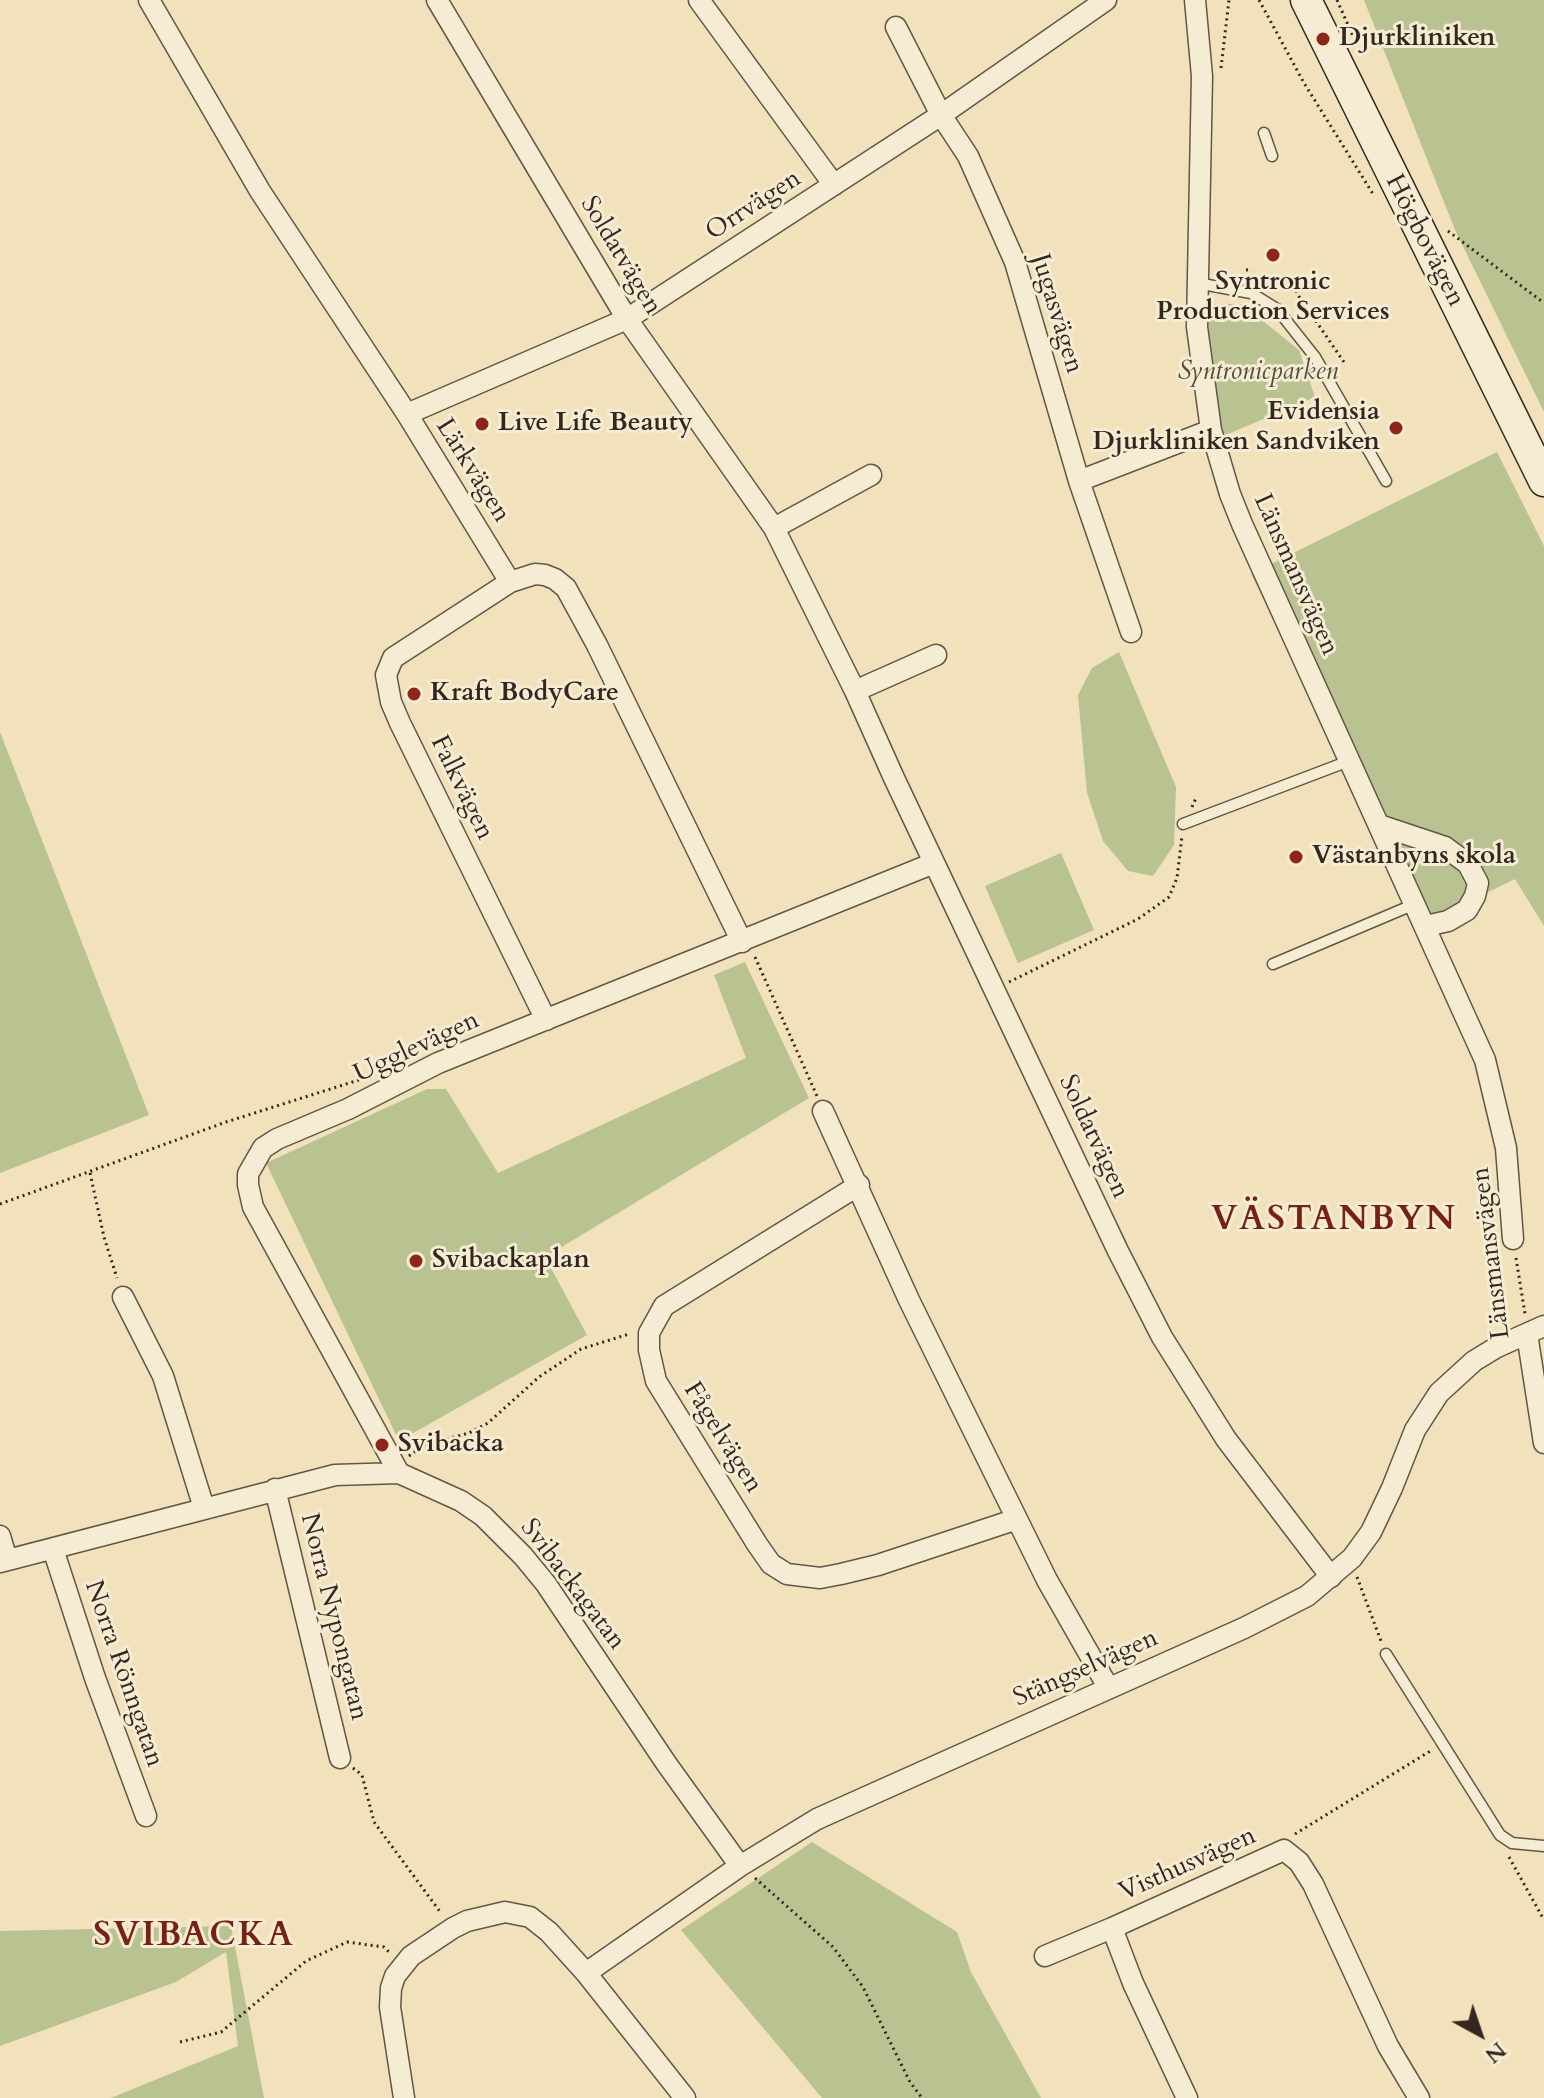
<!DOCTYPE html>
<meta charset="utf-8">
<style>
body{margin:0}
#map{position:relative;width:1544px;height:2098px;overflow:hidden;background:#f1e2bc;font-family:Cardo,serif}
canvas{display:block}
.north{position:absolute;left:1440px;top:1994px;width:80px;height:80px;-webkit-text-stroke:6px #f6ecd3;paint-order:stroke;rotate:140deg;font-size:22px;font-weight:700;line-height:32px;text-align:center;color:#33271f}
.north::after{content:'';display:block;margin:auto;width:28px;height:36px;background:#33271f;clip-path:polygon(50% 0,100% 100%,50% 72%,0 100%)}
</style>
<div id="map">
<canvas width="1544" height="2098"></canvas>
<div class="north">N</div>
</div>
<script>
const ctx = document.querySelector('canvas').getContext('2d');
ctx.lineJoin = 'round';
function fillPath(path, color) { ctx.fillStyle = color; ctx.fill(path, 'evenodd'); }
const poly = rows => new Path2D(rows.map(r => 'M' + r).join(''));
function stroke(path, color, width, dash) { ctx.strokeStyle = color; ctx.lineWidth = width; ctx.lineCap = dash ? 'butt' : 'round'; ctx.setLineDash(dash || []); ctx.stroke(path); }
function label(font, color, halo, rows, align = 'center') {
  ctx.font = font + ' Cardo,serif'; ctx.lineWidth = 6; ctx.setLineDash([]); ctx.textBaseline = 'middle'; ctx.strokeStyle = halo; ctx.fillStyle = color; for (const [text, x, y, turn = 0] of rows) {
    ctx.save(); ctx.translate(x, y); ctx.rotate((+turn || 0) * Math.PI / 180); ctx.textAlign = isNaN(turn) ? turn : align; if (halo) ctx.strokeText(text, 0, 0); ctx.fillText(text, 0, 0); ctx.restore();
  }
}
const green = poly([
 [1364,0,1544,0,1544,412,1455,230],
 [1206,304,1242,304,1299,350,1315,397,1221,437],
 [1497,452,1544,546,1544,926,1515,879,1417,927,1344,759,1251,574],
 [1119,652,1176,787,1174,845,1153,876,1128,871,1103,841,1087,793,1078,695,1092,668],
 [0,732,149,1115,0,1173],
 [1061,853,1094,930,1018,963,985,886],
 [745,962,809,1098,545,1257,587,1335,399,1441,266,1163,427,1089,446,1089,498,1173,746,1058,714,975],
 [812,1842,957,1932,971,1972,1041,2098,822,2098,681,1930],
 [231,1926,264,2098,111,2098,238,2046,226,1952,176,1982,0,2046,0,1931]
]);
const path = poly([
 [1259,0,1304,83,1373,194],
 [1337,0,1356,43],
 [1221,68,1229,0],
 [1448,231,1544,303],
 [1246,270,1252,269],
 [1294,285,1298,295,1346,365],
 [1192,807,1196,798],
 [755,957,817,1096],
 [1009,982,1138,919,1169,897,1177,878,1182,836],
 [90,1173,104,1237,117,1278],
 [0,1204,226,1122,362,1079],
 [1516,1258,1525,1314],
 [409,1456,424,1445,469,1433,488,1423,539,1377,581,1349,629,1334],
 [1357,1577,1381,1641],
 [353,1768,362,1775,374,1822,441,1913],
 [1295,1834,1432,1750],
 [1509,1857,1544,1920],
 [755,1878,833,1947,863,1987,910,2082,922,2098],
 [180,2042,221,2032,306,1961,347,1942,384,1947,391,1954]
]);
const service = poly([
 [1264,133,1272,156],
 [1197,283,1251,293,1277,309,1315,357,1386,481],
 [1183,824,1349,761],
 [1273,964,1415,904],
 [1386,1654,1500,1835,1512,1843,1544,1846]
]);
const minor = poly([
 [149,0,260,191,407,414,510,582,535,574,545,575,555,579,566,588,597,645,742,942],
 [437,0,627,319,774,528,855,691,894,778,1118,1251,1162,1337,1226,1439,1331,1577],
 [699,0,834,185],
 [1195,0,1202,76,1197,327,1211,430,1230,494,1242,524,1485,1060,1506,1148,1513,1239],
 [896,27,941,115,968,156,1015,262,1079,481,1131,632],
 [407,414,627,319,941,115,1106,0],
 [1079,481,1211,430],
 [774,528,871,475],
 [510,582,393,658,386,675,391,702,400,723,546,1020],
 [855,691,936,655],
 [1379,825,1445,847,1468,864,1478,883,1475,896,1467,910,1448,921,1426,926],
 [823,1111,909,1300,1047,1580,1108,1687],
 [859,1185,664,1306,649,1333,649,1350,656,1381,757,1544,771,1564,787,1574,820,1578,841,1574,878,1565,1017,1519],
 [123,1297,163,1376,204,1508],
 [1527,1334,1544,1443],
 [399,1473,253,1207,248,1185,248,1174,263,1148,277,1139,348,1109,438,1063,934,863],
 [275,1489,340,1758],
 [0,1536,7,1560],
 [53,1549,95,1678,146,1816],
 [0,1562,335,1475,399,1473,461,1501,483,1516,523,1556,546,1584,666,1763,740,1866],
 [1045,1956,1112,1928],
 [586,1973,740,1866,817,1819,1244,1628,1307,1596,1352,1558,1371,1532,1392,1488,1415,1430,1439,1393,1474,1361,1497,1347,1544,1326],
 [404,2098,390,2007,391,1988,395,1976,411,1956,453,1928,467,1921,505,1912,530,1917,549,1932,586,1973,685,2098],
 [1187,2098,1133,1983,1112,1928,1284,1850,1299,1862,1313,1884,1388,2046,1419,2098]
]);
const secondary = poly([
 [1306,0,1544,481]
]);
const markers = [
 [1323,39,8,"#8f2418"],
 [1273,255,8,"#8f2418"],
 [482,424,8,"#8f2418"],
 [1396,428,8,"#8f2418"],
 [414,694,8,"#8f2418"],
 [1296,857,8,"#8f2418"],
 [416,1261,8,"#8f2418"],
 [382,1445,8,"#8f2418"]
];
const poiNames = [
 ["Djurkliniken",1339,39],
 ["Syntronic",1273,283,"center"],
 ["Production Services",1273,313,"center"],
 ["Evidensia",1380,413,"right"],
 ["Djurkliniken Sandviken",1380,443,"right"],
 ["Live Life Beauty",498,424],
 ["Kraft BodyCare",430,694],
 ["Västanbyns skola",1312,857],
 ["Svibackaplan",432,1261],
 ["Svibacka",398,1445]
];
const streetNames = [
 ["Orrvägen",754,206,-33],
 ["Högbovägen",1424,241,63],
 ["Soldatvägen",620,256,59],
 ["Jugasvägen",1056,314,73],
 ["Lärkvägen",472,471,58],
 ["Länsmansvägen",1295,575,66],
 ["Falkvägen",461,788,64],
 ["Ugglevägen",417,1048,-25],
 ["Soldatvägen",1093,1137,65],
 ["Länsmansvägen",1492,1253,-97],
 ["Fågelvägen",722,1438,58],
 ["Svibackagatan",572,1585,53],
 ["Norra Nypongatan",333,1617,76],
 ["Stängselvägen",1086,1669,-24],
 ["Norra Rönngatan",123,1674,71],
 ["Visthusvägen",1188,1865,-24]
];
const parkNames = [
 ["Syntronicparken",1258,373]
];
const districtNames = [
 ["VÄSTANBYN",1334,1221],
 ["SVIBACKA",194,1937]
];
fillPath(green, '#b9c391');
stroke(service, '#625646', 13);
stroke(minor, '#625646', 23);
stroke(secondary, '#33271f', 33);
stroke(path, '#33271f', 3, [2, 4]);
stroke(service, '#f6ecd3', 10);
stroke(minor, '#f6ecd3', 20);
stroke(secondary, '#f6ecd3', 30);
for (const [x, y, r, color] of markers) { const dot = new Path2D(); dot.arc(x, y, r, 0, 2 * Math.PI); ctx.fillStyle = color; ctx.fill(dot); stroke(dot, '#f6ecd3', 3); }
label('bold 26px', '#33271f', '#f6ecd3', poiNames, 'left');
label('26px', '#33271f', '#f6ecd3', streetNames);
label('italic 26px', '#544e3c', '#f6ecd3', parkNames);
ctx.letterSpacing = '2px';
label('bold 34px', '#7a1f14', '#f6ecd3', districtNames);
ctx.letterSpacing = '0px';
</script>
